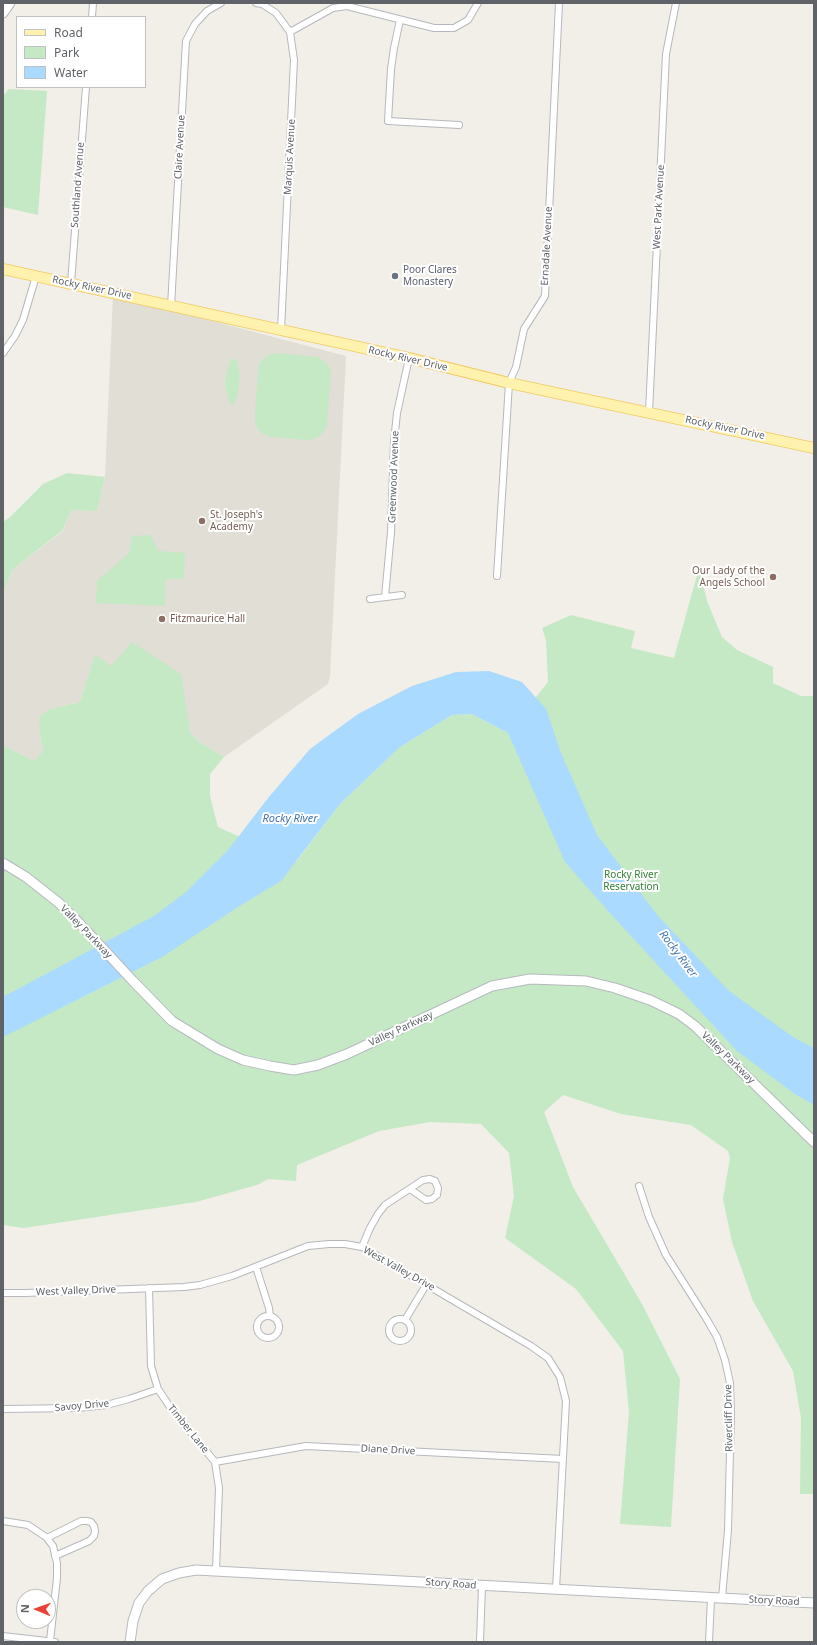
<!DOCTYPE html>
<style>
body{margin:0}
#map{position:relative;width:817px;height:1645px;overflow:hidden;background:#f1efe8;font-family:"Noto Sans",sans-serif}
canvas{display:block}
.frame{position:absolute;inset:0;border:4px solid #5f6368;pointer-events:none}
.legend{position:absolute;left:16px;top:16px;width:130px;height:72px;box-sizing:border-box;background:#fff;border:1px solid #bfc1c3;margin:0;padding:5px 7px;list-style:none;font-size:12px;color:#5f6368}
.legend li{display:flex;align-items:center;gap:8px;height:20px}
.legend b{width:20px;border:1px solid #bfc1c3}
.north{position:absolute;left:16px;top:1589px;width:40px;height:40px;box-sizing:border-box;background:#fff;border:1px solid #bfc1c3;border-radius:50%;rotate:272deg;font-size:11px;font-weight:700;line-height:16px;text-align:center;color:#5f6368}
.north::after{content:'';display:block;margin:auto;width:14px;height:18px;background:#ea4335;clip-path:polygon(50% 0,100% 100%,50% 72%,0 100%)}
</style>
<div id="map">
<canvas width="817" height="1645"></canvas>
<div class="frame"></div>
<ul class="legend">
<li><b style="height:5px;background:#fff2af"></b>Road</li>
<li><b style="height:11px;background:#c5e8c5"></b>Park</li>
<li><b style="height:11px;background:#aadaff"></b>Water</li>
</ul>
<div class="north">N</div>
</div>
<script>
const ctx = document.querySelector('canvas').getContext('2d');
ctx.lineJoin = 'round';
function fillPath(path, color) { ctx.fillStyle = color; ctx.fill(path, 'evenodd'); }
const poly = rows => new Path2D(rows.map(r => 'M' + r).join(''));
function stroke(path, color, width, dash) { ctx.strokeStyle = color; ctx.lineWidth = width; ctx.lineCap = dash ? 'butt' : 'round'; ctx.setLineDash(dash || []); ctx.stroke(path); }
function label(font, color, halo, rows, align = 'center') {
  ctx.font = font + ' "Noto Sans",sans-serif'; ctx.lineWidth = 4; ctx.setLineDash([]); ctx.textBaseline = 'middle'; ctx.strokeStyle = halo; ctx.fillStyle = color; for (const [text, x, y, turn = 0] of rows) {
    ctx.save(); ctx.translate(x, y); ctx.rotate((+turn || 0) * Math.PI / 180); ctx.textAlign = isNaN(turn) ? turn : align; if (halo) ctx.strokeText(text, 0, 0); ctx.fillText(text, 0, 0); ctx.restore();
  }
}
const education = poly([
 [113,295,346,356,330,676,328,684,224,757,198,741,171,711,95,655,80,702,50,709,39,730,43,751,34,761,3,745,3,594,12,570,63,531,71,510,97,511,105,477]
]);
const green = poly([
 [9,89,47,91,38,215,3,207,3,96],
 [277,353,318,357,324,361,329,367,331,372,327,425,323,433,317,438,308,440,270,437,262,433,258,429,255,422,255,412,258,371,259,364,263,359,268,355],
 [231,359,235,359,237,361,240,375,238,393,234,404,232,406,229,400,225,386,226,375],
 [67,473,105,477,97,511,71,510,63,530,12,570,3,594,3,522,10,517,43,484],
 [151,535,158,551,185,553,184,579,166,579,165,606,96,603,97,581,129,553,132,536],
 [699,568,707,601,722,637,737,650,773,667,773,683,801,696,814,696,814,1494,800,1494,801,1418,793,1371,753,1301,732,1242,723,1199,730,1158,728,1151,691,1125,621,1114,563,1095,544,1112,573,1187,642,1304,680,1379,671,1527,620,1524,629,1412,623,1351,576,1289,505,1238,514,1196,509,1153,481,1124,430,1122,379,1131,297,1165,296,1181,268,1179,257,1185,196,1202,24,1228,3,1225,3,745,34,761,43,751,39,730,40,716,50,709,80,702,95,654,111,666,132,642,181,674,190,732,198,741,224,757,210,774,210,796,218,827,296,862,340,804,400,747,452,715,472,714,508,733,548,682,546,640,542,628,571,615,635,631,631,648,674,658]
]);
const water = poly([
 [489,671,522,682,546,709,561,753,597,835,658,916,729,991,793,1037,814,1048,814,1105,795,1094,737,1051,609,912,565,862,508,733,472,714,452,715,400,747,340,804,281,881,238,907,162,957,3,1037,3,997,154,916,186,892,229,849,268,798,310,749,358,714,412,686,456,672]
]);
const street = poly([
 [256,3,262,4,276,13,290,32,294,60,281,330],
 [92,17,93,3],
 [400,20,394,48,391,69,388,121,459,125],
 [290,32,333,8,347,6,434,28,454,28,468,20,478,3],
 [71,283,86,87],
 [171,306,186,41,195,24,207,11,221,3],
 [3,353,15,336,23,320,36,276],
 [649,412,666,54,676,3],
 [497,576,509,383,516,367,524,329,545,296,559,3],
 [385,597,391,532,394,442,397,413,409,358],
 [370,599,402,595],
 [639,1186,649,1217,666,1255,706,1318,717,1337,725,1360,730,1383,731,1413,728,1530,722,1598],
 [362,1247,370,1228,378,1214,385,1205,423,1180,430,1179,435,1181,438,1188,437,1195,432,1199,426,1200,410,1189],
 [256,1267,269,1308,270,1316],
 [149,1288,151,1366,158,1389,170,1407,215,1462,219,1488,216,1570],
 [3,1293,25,1293,184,1287,200,1285,232,1276,308,1246,329,1244,345,1244,362,1247,531,1346,548,1358,560,1377,566,1401,556,1589],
 '257 1327a11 11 0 1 1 22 0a11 11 0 1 1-22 0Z',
 '389 1330a11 11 0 1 1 22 0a11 11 0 1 1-22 0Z',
 [405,1320,426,1285],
 [3,1409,77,1408,106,1405,129,1399,158,1389],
 [215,1462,306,1446,563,1459],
 [3,1521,28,1525,46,1537,53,1546,57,1563,57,1578,50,1641],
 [47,1538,81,1521,87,1521,91,1522,94,1526,95,1531,94,1536,89,1541,55,1556],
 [3,1636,55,1642],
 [480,1642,482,1586],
 [709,1642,711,1598]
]);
const secondary = poly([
 [3,13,10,3],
 [3,863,26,877,59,903,81,925,133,981,172,1021,218,1049,243,1060,270,1066,294,1070,318,1065,347,1054,492,986,530,979,586,981,615,988,650,1000,679,1014,695,1026,814,1142],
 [130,1642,133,1621,139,1603,148,1591,162,1579,179,1573,196,1570,814,1603]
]);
const primary = poly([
 [3,269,409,358,509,383,814,448]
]);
const markers = [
 [395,276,4,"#6b7280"],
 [202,521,4,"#8d6e63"],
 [773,577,4,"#8d6e63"],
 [162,619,4,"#8d6e63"]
];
const streetNames = [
 ["Claire Avenue",180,147,-87],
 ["Marquis Avenue",290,157,-87],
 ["Southland Avenue",78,185,-86],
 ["West Park Avenue",659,207,-87],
 ["Ernadale Avenue",547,246,-87],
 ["Rocky River Drive",92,288,12],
 ["Rocky River Drive",408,359,13],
 ["Rocky River Drive",725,428,12],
 ["Greenwood Avenue",394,477,-88],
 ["Valley Parkway",86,932,46],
 ["Valley Parkway",401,1029,-25],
 ["Valley Parkway",728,1058,44],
 ["West Valley Drive",399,1269,29],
 ["West Valley Drive",76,1291,-2],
 ["Savoy Drive",82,1406,-5],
 ["Rivercliff Drive",729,1418,-91],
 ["Timber Lane",188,1429,51],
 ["Diane Drive",388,1450,3],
 ["Story Road",451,1584,4],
 ["Story Road",774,1601,3]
];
const worshipNames = [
 ["Poor Clares",403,270],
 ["Monastery",403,282]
];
const educationNames = [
 ["St. Joseph's",210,515],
 ["Academy",210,527],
 ["Our Lady of the",765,571,"right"],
 ["Angels School",765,583,"right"],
 ["Fitzmaurice Hall",170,619]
];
const parkNames = [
 ["Rocky River",631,875],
 ["Reservation",631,887]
];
const waterNames = [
 ["Rocky River",290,819],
 ["Rocky River",678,954,53]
];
fillPath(education, '#e1ded6');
fillPath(green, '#c5e8c5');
fillPath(water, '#aadaff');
stroke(street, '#b5b8bc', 8);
stroke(secondary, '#b6babf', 11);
stroke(primary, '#f2c960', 12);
stroke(street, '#fff', 6);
stroke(secondary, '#fff', 9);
stroke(primary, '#fff2af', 10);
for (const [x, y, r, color] of markers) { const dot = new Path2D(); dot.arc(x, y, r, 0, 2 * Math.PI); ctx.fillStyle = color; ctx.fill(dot); stroke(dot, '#fff', 1.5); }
label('10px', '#5f6368', '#fff', streetNames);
label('10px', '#5b616d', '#fff', worshipNames, 'left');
label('10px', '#785e54', '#fff', educationNames, 'left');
label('10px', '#348238', '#fff', parkNames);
label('italic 11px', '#4174aa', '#fff', waterNames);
</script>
